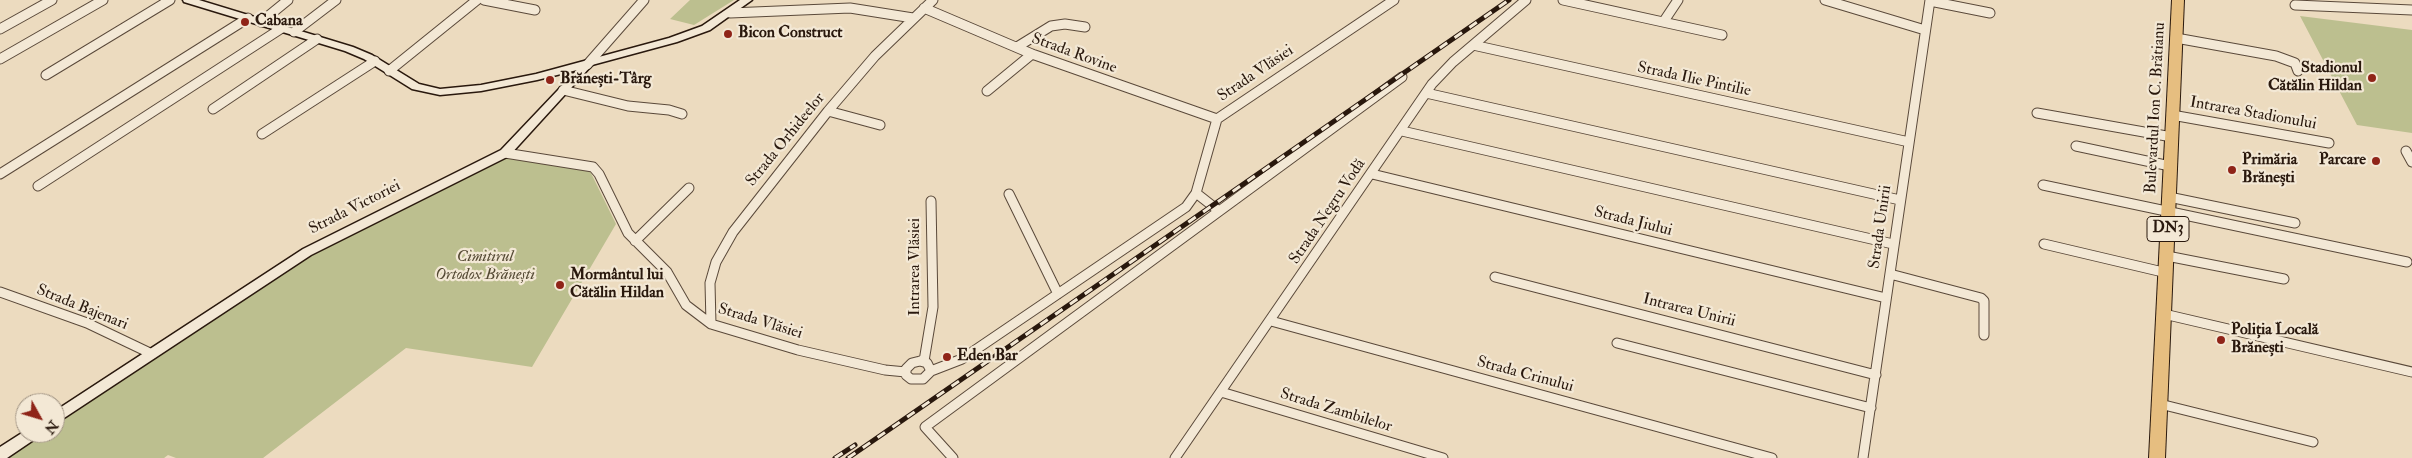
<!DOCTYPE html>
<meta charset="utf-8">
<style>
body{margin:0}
#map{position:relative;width:2412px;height:458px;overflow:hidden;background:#ecdbbf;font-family:"IM FELL Double Pica",serif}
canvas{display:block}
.north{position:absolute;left:15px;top:393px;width:50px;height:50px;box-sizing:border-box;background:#f3e8d5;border:1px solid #a29585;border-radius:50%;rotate:129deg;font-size:14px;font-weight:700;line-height:20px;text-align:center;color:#29180d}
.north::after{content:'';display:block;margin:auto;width:18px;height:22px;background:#8f2418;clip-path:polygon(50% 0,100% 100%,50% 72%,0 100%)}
</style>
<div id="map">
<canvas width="2412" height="458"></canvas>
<div class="north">N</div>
</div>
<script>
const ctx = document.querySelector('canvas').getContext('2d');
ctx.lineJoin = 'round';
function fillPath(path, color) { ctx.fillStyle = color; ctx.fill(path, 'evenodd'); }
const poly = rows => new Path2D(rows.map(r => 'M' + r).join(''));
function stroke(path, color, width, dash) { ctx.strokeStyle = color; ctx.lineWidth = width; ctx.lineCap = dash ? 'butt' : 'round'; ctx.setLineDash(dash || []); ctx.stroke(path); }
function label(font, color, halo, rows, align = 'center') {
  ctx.font = font + ' "IM FELL Double Pica",serif'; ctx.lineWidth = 4.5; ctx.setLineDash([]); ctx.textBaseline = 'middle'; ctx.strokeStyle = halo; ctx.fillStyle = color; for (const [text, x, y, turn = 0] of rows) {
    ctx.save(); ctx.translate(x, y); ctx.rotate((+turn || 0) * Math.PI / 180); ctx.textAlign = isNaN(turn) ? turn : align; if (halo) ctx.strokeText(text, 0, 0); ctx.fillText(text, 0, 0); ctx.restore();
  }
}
const green = poly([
 [690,0,734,0,694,25,670,19],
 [2300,16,2412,30,2412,133,2357,125],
 [506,154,589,169,616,224,532,367,406,348,263,458,176,458,168,455,164,458,2,458,40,433,55,433,55,423,307,255]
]);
const minor = poly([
 [484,0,535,10],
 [1563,0,1722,35],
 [1825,0,1925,30],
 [1930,1,1990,13],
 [2295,5,2412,10],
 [924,8,1032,54,1217,119],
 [730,13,850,8,913,18],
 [1664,21,1678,0],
 [261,22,288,0],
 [0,29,52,0],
 [294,32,336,0],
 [2176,38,2276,56,2295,63,2298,71],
 [1473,45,1909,142],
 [1017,47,1051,26,1065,24,1085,27],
 [0,59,103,0],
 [587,65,644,0],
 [389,71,477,0],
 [46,75,170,0],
 [563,90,628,106,669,110,682,114],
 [987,91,1032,54],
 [1426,93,1900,200],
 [213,109,317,39],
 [828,111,880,125],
 [2037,113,2172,137],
 [2172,115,2329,143],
 [1402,131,1893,244],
 [262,134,375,61],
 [2076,146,2170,166],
 [2406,151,2412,162],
 [505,153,593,167,599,174,628,233,667,272,686,305,711,324,798,350,885,370,906,372],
 [0,174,248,18],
 [1372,174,1886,298],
 [2043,185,2407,262],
 [38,186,282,28],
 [1196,193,1219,211],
 [1009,194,1058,294],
 [2169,197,2295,223],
 [635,241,689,188],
 [2044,244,2167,273],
 [2167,256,2284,279],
 [1890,274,1981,298,1984,301,1984,335],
 [1495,277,1876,375],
 [0,292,87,323,152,354],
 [2164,314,2412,372],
 [1271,321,1772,458],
 [711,324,710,283,716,262,733,232,828,111,875,56,933,0],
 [1617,343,1871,408],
 [920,361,927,363,931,371,923,379,911,379,906,375,906,369,912,363,920,361],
 [924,361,933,307,931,201],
 [931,371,962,359,1186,207,1196,193,1217,119,1394,0],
 [1221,392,1443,458],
 [2160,404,2313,442],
 [953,458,925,427,1402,77],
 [1175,458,1432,84,1453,62,1526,0],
 [1863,458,1930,0]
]);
const secondary = poly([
 [183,0,199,0,353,47,372,55,419,84,440,89,481,85,536,74,669,38,702,26,740,0,752,0,710,30,677,42,592,65,509,156,311,255,55,424,55,411,303,249,501,150,577,70,537,80,481,91,440,95,412,89,364,59,345,51,184,2,183,0],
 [25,431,25,433,40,433,38,437,7,458,0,458,0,447,25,431]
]);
const primary = poly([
 [2172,0,2184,0,2165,458,2149,458,2172,0]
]);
const rail = poly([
 [835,458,855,445],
 [848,458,1509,0]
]);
const markers = [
 [245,22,5,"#8f2418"],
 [728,34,5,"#8f2418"],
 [2372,78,5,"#8f2418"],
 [550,80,5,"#8f2418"],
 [2376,161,5,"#8f2418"],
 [2232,170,5,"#8f2418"],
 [560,285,5,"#8f2418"],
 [2221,340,5,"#8f2418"],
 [947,357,5,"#8f2418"]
];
const shields = [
 [2168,229,42]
];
const shieldNames = [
 ["DN3",2168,229]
];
const poiNames = [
 ["Cabana",255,22],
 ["Bicon Construct",738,34],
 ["Stadionul",2362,69,"right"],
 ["Cătălin Hildan",2362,87,"right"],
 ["Brănești-Târg",560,80],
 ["Primăria",2242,161],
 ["Brănești",2242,179],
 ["Parcare",2366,161,"right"],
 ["Mormântul lui",570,276],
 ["Cătălin Hildan",570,294],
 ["Poliția Locală",2231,331],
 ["Brănești",2231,349],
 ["Eden Bar",957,357]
];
const streetNames = [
 ["Strada Rovine",1074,54,20],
 ["Strada Vlăsiei",1256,74,-34],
 ["Strada Ilie Pintilie",1694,80,12],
 ["Bulevardul Ion C. Brătianu",2156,108,-87],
 ["Intrarea Stadionului",2253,114,10],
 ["Strada Orhideelor",786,140,-51],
 ["Strada Victoriei",355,208,-27],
 ["Strada Negru Vodă",1328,212,-56],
 ["Strada Jiului",1633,222,14],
 ["Strada Unirii",1881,227,-82],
 ["Intrarea Vlăsiei",916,267,-90],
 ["Strada Bajenari",82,308,22],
 ["Intrarea Unirii",1689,311,14],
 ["Strada Vlăsiei",760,322,17],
 ["Strada Crinului",1525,375,15],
 ["Strada Zambilelor",1336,411,17]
];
const parkNames = [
 ["Cimitirul",485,258],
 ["Ortodox Brănești",485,276]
];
fillPath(green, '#bcbf8f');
stroke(minor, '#5a493a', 11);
stroke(secondary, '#29180d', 3);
stroke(primary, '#29180d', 2);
stroke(minor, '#f3e8d5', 9);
fillPath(secondary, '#f3e8d5');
fillPath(primary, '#e6be80');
stroke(rail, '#29180d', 5);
stroke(rail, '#f3e8d5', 3, [9]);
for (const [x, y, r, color] of markers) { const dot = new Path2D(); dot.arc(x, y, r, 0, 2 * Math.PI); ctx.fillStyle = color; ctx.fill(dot); stroke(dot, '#f3e8d5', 2); }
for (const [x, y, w] of shields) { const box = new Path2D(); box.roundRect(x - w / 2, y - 12.5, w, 25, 4); ctx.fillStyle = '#f3e8d5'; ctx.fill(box); stroke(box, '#29180d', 1); }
label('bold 15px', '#29180d', null, shieldNames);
label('bold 16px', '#29180d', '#f3e8d5', poiNames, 'left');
label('16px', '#29180d', '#f3e8d5', streetNames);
label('italic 16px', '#554a34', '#f3e8d5', parkNames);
</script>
